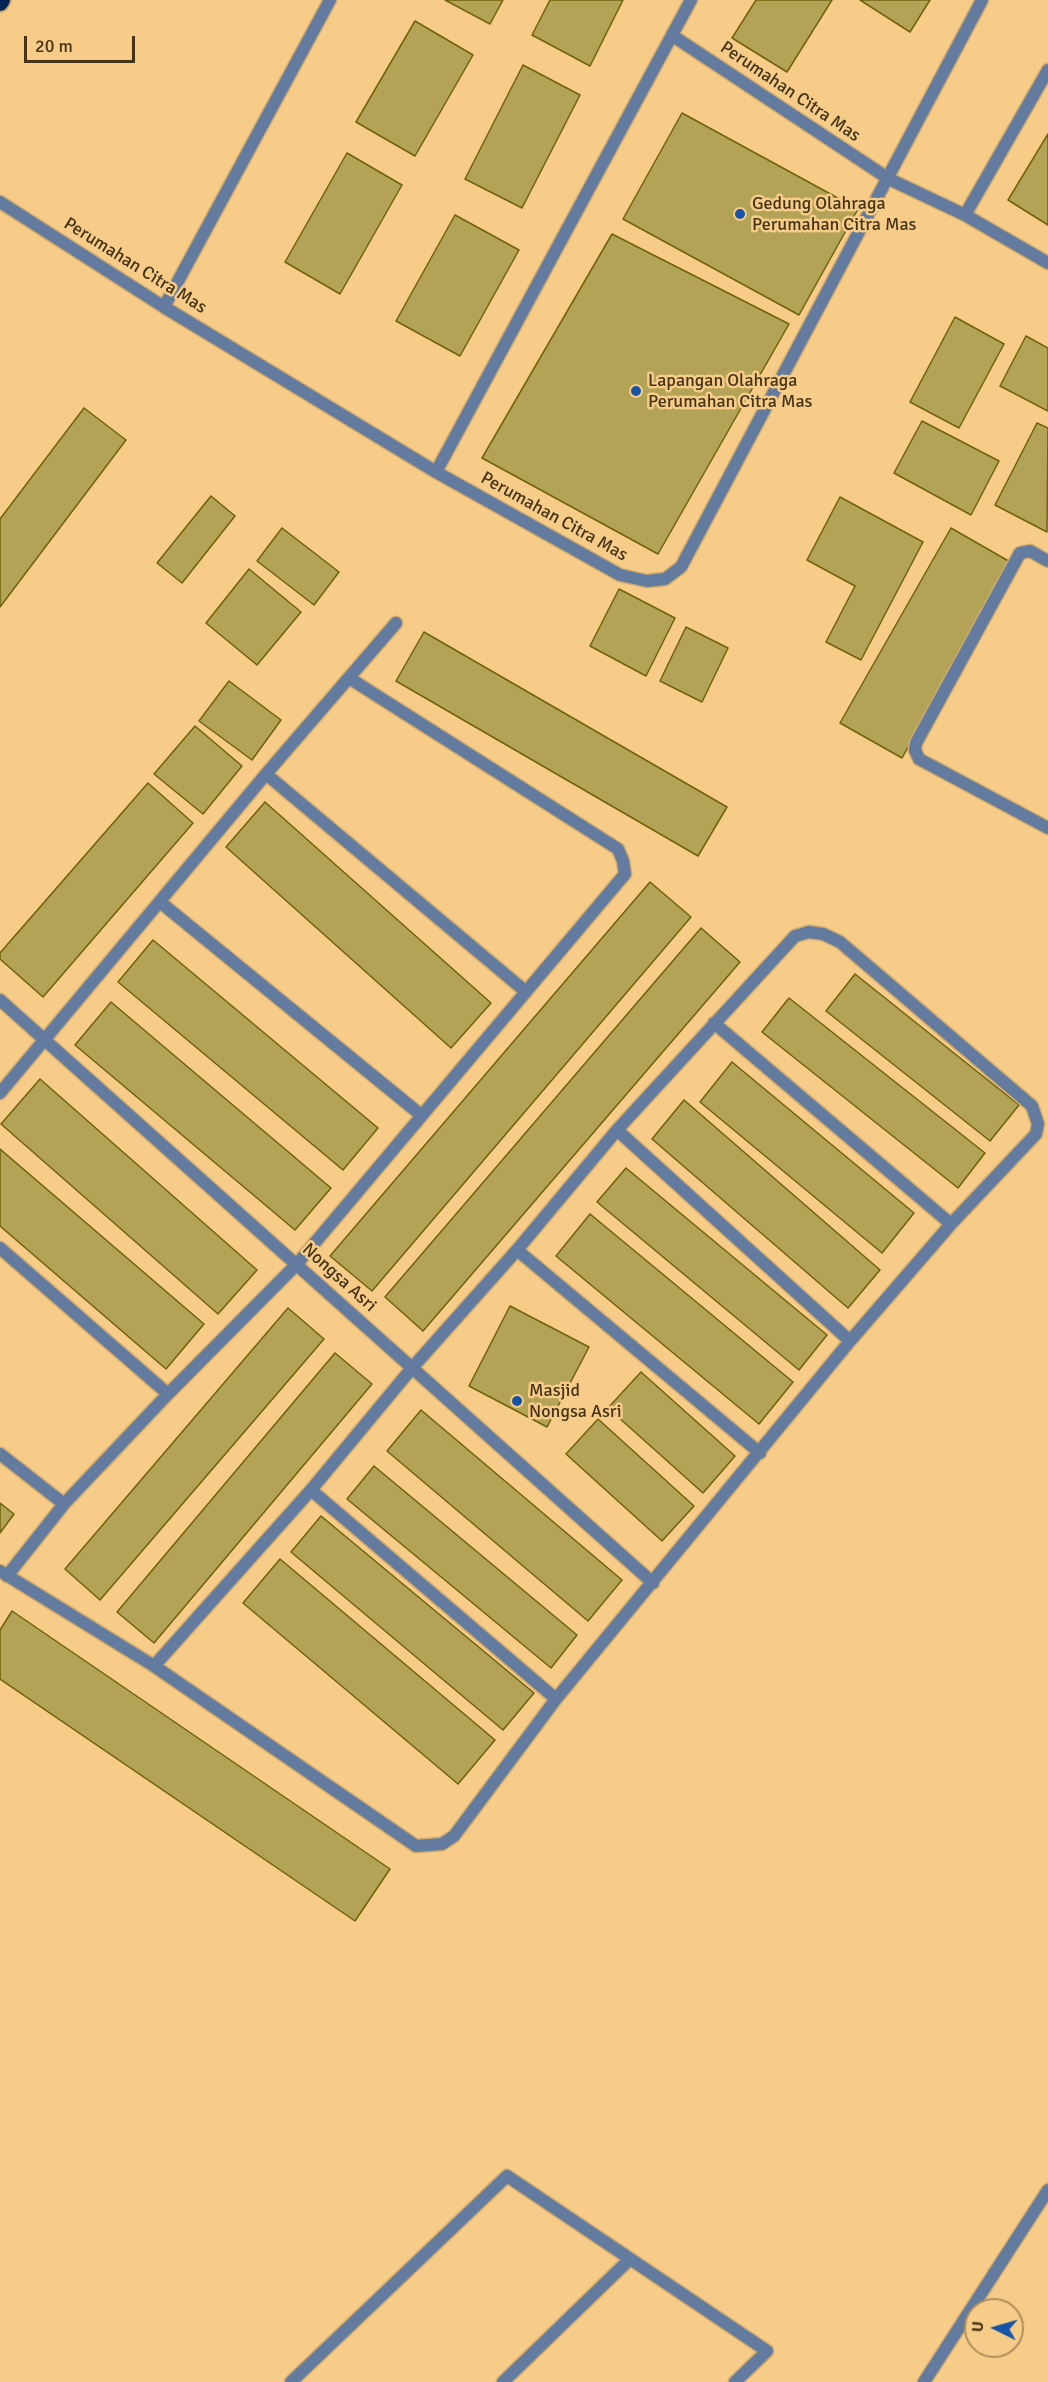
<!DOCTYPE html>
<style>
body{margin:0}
#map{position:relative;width:1048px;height:2382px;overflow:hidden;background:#f7cc88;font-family:Signika,sans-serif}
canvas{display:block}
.north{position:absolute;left:964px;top:2298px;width:60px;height:60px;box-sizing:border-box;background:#f7cc88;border:2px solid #b08f5b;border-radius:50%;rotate:275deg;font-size:16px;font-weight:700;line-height:24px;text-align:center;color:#453418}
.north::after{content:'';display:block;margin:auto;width:21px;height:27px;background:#1854a5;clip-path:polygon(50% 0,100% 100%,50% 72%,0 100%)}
.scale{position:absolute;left:24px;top:36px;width:111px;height:27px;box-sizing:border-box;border:3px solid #453418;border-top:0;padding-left:8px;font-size:18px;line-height:21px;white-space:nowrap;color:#453418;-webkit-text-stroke:4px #f7cc88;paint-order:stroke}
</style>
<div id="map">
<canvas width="1048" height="2382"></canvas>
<div class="north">U</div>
<div class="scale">20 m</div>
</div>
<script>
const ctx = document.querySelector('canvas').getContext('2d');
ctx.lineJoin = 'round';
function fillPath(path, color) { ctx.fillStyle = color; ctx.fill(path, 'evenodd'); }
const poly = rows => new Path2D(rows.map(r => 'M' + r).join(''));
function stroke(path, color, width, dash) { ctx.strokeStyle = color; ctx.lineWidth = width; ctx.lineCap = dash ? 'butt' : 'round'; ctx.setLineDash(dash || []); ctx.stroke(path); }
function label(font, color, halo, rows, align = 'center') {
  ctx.font = font + ' Signika,sans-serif'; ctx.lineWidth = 5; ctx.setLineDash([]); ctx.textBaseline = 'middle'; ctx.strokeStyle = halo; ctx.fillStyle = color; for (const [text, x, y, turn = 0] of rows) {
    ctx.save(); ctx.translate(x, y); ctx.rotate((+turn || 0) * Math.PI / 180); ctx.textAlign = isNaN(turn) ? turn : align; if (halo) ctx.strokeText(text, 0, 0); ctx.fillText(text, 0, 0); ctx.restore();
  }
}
const building = poly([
 [445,0,503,0,490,24,445,0],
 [550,0,623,0,590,66,532,35,550,0],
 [756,0,832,0,787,72,732,38,756,0],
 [860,0,930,0,910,32,860,0],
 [415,21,473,55,415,156,356,122,415,21],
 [523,65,580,95,522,208,465,179,523,65],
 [682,113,858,209,799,315,623,219,682,113],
 [1048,134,1048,225,1008,200,1048,134],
 [347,153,402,185,340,294,285,262,347,153],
 [455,215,519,250,460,356,396,321,455,215],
 [612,234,789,324,658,554,482,458,612,234],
 [955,317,1004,344,959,428,910,402,955,317],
 [1026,336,1048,348,1048,411,1000,386,1026,336],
 [84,408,126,440,0,607,0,519,84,408],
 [922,421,999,461,971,515,894,473,922,421],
 [1037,423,1048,428,1047,532,995,505,1037,423],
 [211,496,235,516,182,583,157,563,211,496],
 [840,497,923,542,861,660,826,642,855,586,807,560,840,497],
 [282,528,339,572,314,605,257,561,282,528],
 [951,528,1012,563,902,758,840,723,951,528],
 [249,569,301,612,257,665,206,623,249,569],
 [619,589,675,618,646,676,590,646,619,589],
 [686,627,728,648,702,702,660,681,686,627],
 [424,632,727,807,698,856,396,681,424,632],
 [229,681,281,720,252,760,199,721,229,681],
 [195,726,242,766,203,814,154,774,195,726],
 [148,783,193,823,43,997,0,959,0,953,148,783],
 [265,802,491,1003,451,1048,226,847,265,802],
 [650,882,691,917,372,1291,330,1256,650,882],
 [701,928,740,962,423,1331,385,1297,701,928],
 [153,940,378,1128,343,1170,118,982,153,940],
 [855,974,1019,1105,990,1141,826,1011,855,974],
 [789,998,985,1153,958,1188,762,1032,789,998],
 [111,1002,331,1188,295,1230,75,1045,111,1002],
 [732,1062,914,1213,882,1253,700,1102,732,1062],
 [40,1079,257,1270,218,1314,1,1124,40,1079],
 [684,1100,880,1270,848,1308,652,1139,684,1100],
 [0,1149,204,1324,166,1369,0,1226,0,1149],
 [626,1168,827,1335,799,1370,597,1202,626,1168],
 [590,1214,793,1382,759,1424,556,1256,590,1214],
 [510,1306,589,1347,547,1427,469,1386,510,1306],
 [288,1308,324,1339,100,1600,65,1569,288,1308],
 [335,1353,372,1384,154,1643,117,1612,335,1353],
 [641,1372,735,1456,703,1493,608,1408,641,1372],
 [421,1410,622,1580,588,1621,387,1451,421,1410],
 [598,1419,694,1506,662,1541,566,1454,598,1419],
 [374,1466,577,1635,551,1668,347,1499,374,1466],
 [0,1503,14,1514,0,1533,0,1503],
 [321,1516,534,1693,503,1730,291,1552,321,1516],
 [280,1559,495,1740,458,1784,243,1603,280,1559],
 [12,1611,390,1869,355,1921,0,1679,0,1630,12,1611]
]);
const minor = poly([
 [673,36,889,179,965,215,1048,263],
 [0,202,164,307,436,472,620,575,647,581,665,579,681,567,982,0],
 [965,215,1048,70],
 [164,307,330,0],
 [436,472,691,0],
 [1048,561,1030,551,1020,553,916,743,915,750,919,759,1048,828],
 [266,774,525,991],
 [160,902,421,1115],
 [0,1000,653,1583],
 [714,1023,951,1224],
 [0,1093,266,774,396,623],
 [617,1130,850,1341],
 [0,1248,168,1394],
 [517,1250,760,1453],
 [0,1454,64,1504],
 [311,1490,556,1699],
 [0,1571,154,1666,416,1846,442,1844,454,1836,556,1699,850,1341,951,1224,1036,1134,1038,1124,1032,1106,840,942,823,934,809,932,795,936,617,1130,517,1250,412,1368,311,1490,154,1666],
 [7,1576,64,1504,168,1394,297,1264,625,874,623,861,618,849,349,678],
 [291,2382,507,2176,767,2351,735,2382],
 [503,2382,630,2259],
 [924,2382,1048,2190]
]);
const trunk = poly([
 [0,3,2,0]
]);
const markers = [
 [740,214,6,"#1854a5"],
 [636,391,6,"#1854a5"],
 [517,1401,6,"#1854a5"]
];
const streetNames = [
 ["Perumahan Citra Mas",790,92,34],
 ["Perumahan Citra Mas",135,266,32],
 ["Perumahan Citra Mas",554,517,29],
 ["Nongsa Asri",339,1278,42]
];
const poiNames = [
 ["Gedung Olahraga",752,204],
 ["Perumahan Citra Mas",752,225],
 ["Lapangan Olahraga",648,381],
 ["Perumahan Citra Mas",648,402],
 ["Masjid",529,1391],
 ["Nongsa Asri",529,1412]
];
fillPath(building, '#b3a357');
stroke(building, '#70610a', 1.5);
stroke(minor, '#d0ab6f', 15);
stroke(trunk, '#d0ab6f', 20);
stroke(minor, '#627b9e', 12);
stroke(trunk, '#002456', 16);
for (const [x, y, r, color] of markers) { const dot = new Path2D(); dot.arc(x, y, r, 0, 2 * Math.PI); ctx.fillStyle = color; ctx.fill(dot); stroke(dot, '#f7cc88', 2); }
label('18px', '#453418', '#f7cc88', streetNames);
label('18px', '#453418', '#f7cc88', poiNames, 'left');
</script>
